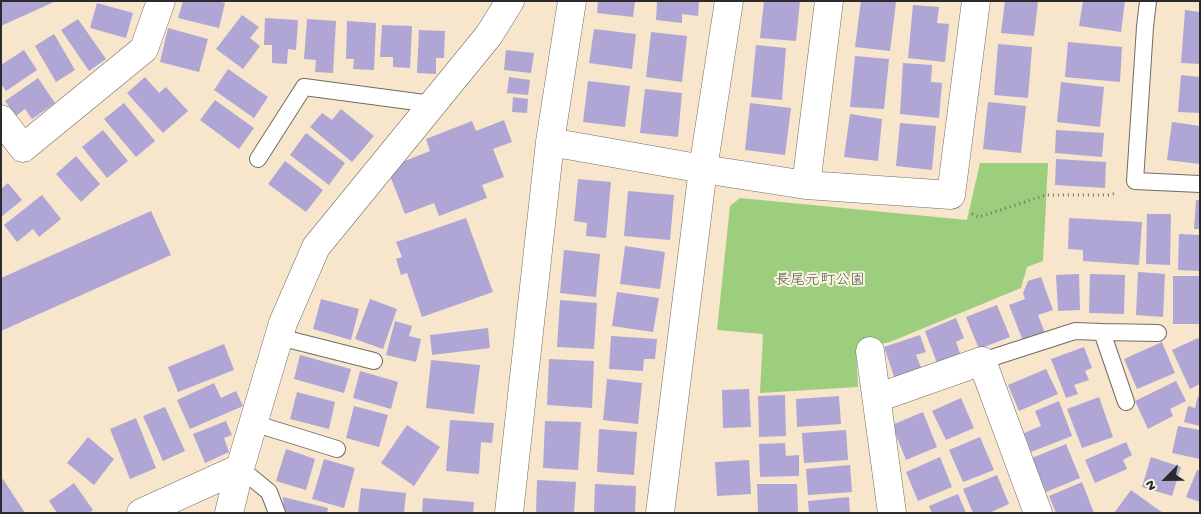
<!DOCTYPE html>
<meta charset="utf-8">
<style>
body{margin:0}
#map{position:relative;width:1201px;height:514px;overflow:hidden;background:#f7e5cc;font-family:"Gochi Hand",sans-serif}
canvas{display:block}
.frame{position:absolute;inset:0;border:2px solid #2b2b2b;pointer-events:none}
.north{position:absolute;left:1141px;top:454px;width:50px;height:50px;-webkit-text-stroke:4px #fcf5e5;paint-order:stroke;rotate:247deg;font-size:14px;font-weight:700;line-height:20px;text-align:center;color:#2b2b2b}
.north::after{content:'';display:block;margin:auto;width:18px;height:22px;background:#2b2b2b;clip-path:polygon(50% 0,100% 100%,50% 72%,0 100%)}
</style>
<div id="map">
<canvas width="1201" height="514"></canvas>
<div class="frame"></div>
<div class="north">N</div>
</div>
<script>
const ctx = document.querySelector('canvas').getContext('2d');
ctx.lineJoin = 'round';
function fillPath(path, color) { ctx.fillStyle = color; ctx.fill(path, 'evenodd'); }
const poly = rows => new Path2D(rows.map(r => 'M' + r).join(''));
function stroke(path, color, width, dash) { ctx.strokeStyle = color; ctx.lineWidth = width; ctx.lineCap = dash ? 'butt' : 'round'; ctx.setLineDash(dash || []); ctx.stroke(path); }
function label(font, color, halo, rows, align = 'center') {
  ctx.font = font + ' "Gochi Hand","Klee One",sans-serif'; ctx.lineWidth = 4; ctx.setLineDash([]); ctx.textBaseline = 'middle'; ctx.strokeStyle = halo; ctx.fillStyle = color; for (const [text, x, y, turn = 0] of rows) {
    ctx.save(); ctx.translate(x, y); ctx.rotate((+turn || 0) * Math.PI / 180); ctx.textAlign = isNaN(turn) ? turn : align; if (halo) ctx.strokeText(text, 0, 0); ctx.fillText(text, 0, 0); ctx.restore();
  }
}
const green = poly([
 [980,163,1048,163,1043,261,1027,267,1021,288,890,342,856,349,858,387,760,393,763,334,717,330,730,206,740,198,967,220]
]);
const building = poly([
 [1,1,56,1,1,26],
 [183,1,216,1,225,3,219,28,178,18],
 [598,1,635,1,633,17,597,13],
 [657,1,699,1,698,16,682,14,682,23,656,20],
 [764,1,800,1,796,41,760,38],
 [861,1,896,2,890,51,855,47],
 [1005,1,1038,1,1034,36,1001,33],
 [1083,1,1125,1,1121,32,1079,26],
 [97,3,133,13,126,38,90,28],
 [913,5,939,7,937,23,949,24,945,62,908,58],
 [1185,10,1200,12,1200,64,1181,63],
 [242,15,259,27,250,38,260,46,243,69,216,49],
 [265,18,298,20,296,50,288,49,287,64,272,63,272,45,264,45],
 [78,19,106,59,89,71,61,30],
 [307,19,336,21,333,73,315,72,316,60,304,59],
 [347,21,376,23,374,70,353,69,354,59,346,59],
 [382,25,412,26,410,68,393,67,393,57,380,57],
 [168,28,208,39,199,72,160,62],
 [594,29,636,34,632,69,589,63],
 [419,30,445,31,444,58,436,58,436,74,417,73],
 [651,32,687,36,682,82,646,77],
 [54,34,75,70,56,82,35,46],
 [1068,42,1122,47,1120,82,1065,77],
 [998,44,1032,47,1028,98,994,95],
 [756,45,786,48,782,100,751,97],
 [24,50,37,70,6,91,1,84,1,65],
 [506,50,534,53,531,73,504,70],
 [855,56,889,59,884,109,850,107],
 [903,63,932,65,931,82,942,83,939,118,900,114],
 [228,69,268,97,254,118,214,90],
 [1181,75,1200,77,1200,113,1178,112],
 [145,77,159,93,166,87,188,111,163,133,127,93],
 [509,77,530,80,528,95,507,93],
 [38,78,55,103,32,119,25,109,16,116,5,101],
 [588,81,630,86,625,127,583,122],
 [1061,82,1104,87,1100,127,1057,122],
 [645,89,682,93,678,137,640,133],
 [513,97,528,99,527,113,512,112],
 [215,100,254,128,239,149,200,120],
 [988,102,1026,106,1021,153,983,149],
 [124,103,155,141,136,157,104,119],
 [750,103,791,108,785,155,745,150],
 [341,109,374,136,352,162,310,127,322,113,332,120],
 [850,114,882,119,878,161,844,157],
 [504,120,512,142,493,149,504,177,482,185,487,198,439,216,434,203,405,214,387,168,430,151,426,139,472,121,476,131],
 [1172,122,1200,126,1200,164,1167,160],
 [900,123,936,126,932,170,896,166],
 [103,130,128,161,107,178,82,147],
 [1056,130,1104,133,1102,157,1055,153],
 [306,133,345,163,329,185,290,155],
 [76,156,100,184,81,202,56,174],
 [1056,159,1106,162,1105,188,1055,185],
 [285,161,323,190,306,212,268,184],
 [578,179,611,182,606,238,586,236,587,223,574,221],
 [8,183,22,200,1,217,1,189],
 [628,191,674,195,670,240,624,236],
 [42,195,61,219,39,237,33,229,17,242,4,225],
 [1196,200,1200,200,1200,229,1194,229],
 [151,211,171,255,1,331,1,278],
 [1147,214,1171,214,1170,265,1146,264],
 [466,218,493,292,422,317,407,273,401,275,396,259,402,257,396,242],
 [1069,218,1142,222,1139,265,1083,261,1083,250,1068,249],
 [1179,234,1200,235,1200,271,1178,270],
 [625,246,665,252,660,289,620,284],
 [564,250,600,254,596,297,560,293],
 [1138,272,1165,274,1163,317,1136,315],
 [1079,274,1080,310,1058,311,1056,275],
 [1090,274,1125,275,1124,314,1089,313],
 [1173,276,1200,276,1200,324,1173,324],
 [1041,277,1053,310,1038,315,1045,333,1023,341,1009,305,1025,299,1023,293,1028,281],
 [617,292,659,298,653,332,612,326],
 [321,299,359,309,351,340,313,329],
 [370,299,397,309,383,349,355,339],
 [560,300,597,303,594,349,557,347],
 [997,305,1010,337,979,349,966,317],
 [956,318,964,338,956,342,961,356,938,366,925,331],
 [395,321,412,326,409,336,421,339,416,362,386,355],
 [488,328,490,348,432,355,430,335],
 [920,335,926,352,916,355,922,370,895,379,884,347],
 [611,336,657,339,655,359,644,359,643,371,609,369],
 [1198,338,1200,341,1200,384,1190,389,1172,350],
 [1162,342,1175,373,1137,389,1124,359],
 [224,344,234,370,178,392,168,367],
 [1084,347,1092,368,1085,371,1089,380,1074,385,1078,394,1066,398,1051,359],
 [300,355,351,369,344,393,294,379],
 [549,359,594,361,592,408,547,405],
 [431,360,480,365,474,414,426,408],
 [1046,369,1058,394,1019,411,1008,385],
 [360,371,398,382,391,409,353,398],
 [607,379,642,383,638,424,603,420],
 [1176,381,1186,401,1170,409,1173,416,1148,429,1135,401],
 [214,383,221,398,236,391,243,406,190,429,177,400],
 [749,389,751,427,723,428,722,390],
 [297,392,335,402,329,429,290,419],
 [785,395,786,436,759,437,758,396],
 [839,396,841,424,797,427,796,399],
 [1198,396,1200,397,1200,426,1184,422,1188,406,1195,408],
 [1099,397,1113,437,1082,448,1067,409],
 [961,398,974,428,946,440,932,411],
 [1059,401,1072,436,1031,452,1024,433,1041,426,1035,411],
 [354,406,388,415,379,447,346,438],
 [165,407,185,451,163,461,143,416],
 [923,412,937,447,906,460,892,425],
 [136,418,156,468,130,479,110,429],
 [450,420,494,423,492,443,481,442,479,474,446,471],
 [226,421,232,435,224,438,229,452,205,463,193,434],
 [545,421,581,422,578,470,543,468],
 [407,425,440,447,414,486,381,463],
 [1178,426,1200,430,1200,459,1172,453],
 [599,429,637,432,634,475,597,472],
 [846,430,848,460,804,463,802,433],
 [88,437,114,459,94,485,67,463],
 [980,437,994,470,963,482,949,450],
 [1126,442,1132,455,1123,460,1127,469,1095,483,1085,460],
 [785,443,786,456,799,455,799,476,760,477,759,444],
 [1066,444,1080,478,1046,492,1032,458],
 [286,449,315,459,306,490,276,481],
 [940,457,952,487,918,501,906,472],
 [1151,457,1181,467,1172,496,1142,487],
 [324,459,355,468,344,508,312,499],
 [749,460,751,494,717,496,715,462],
 [850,465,852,492,808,495,806,469],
 [1197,470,1200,471,1200,502,1186,497],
 [997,475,1009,504,989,513,973,513,963,489],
 [3,479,25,513,1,513,1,480],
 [537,480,576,482,574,513,536,513],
 [1082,482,1094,513,1056,513,1049,496],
 [74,483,93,510,89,513,57,513,49,501],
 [595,484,636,486,635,513,594,513],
 [757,484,797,484,798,513,758,513],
 [361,488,406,493,404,513,358,513],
 [1131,490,1163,513,1114,513],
 [958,494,966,513,932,513,929,506],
 [283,497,328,508,327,513,284,513],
 [849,497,850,513,809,513,808,501],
 [423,498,474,502,473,513,422,513]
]);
const path = poly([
 [972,214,979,217,1046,195,1108,195,1117,193]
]);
const lane = poly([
 [1148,1,1145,27,1135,181,1200,184],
 [258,159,304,87,432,104],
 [1102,332,1158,333],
 [279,337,374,361],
 [982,361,1075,331,1102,332,1126,402],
 [253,423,337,449],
 [240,468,269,492,277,513]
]);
const street = poly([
 [1,119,23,148,144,49,161,1],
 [550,142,703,169,806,185,951,195,976,1],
 [806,185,829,1],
 [870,351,892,513],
 [877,398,982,361,1038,513],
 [141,513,240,468],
 [229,513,240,468,283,323,316,247,489,35,510,1],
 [509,513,550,142,572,1],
 [660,513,703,169,729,1]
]);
const parkNames = [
 ["長尾元町公園",820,282]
];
fillPath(green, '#9cce7d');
fillPath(building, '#afa6d5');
stroke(lane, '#726c63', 18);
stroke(street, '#726c63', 29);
stroke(path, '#726c63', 3, [1, 4]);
stroke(lane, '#fff', 16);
stroke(street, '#fff', 28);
label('15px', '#4d5c44', '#fcf5e5', parkNames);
</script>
